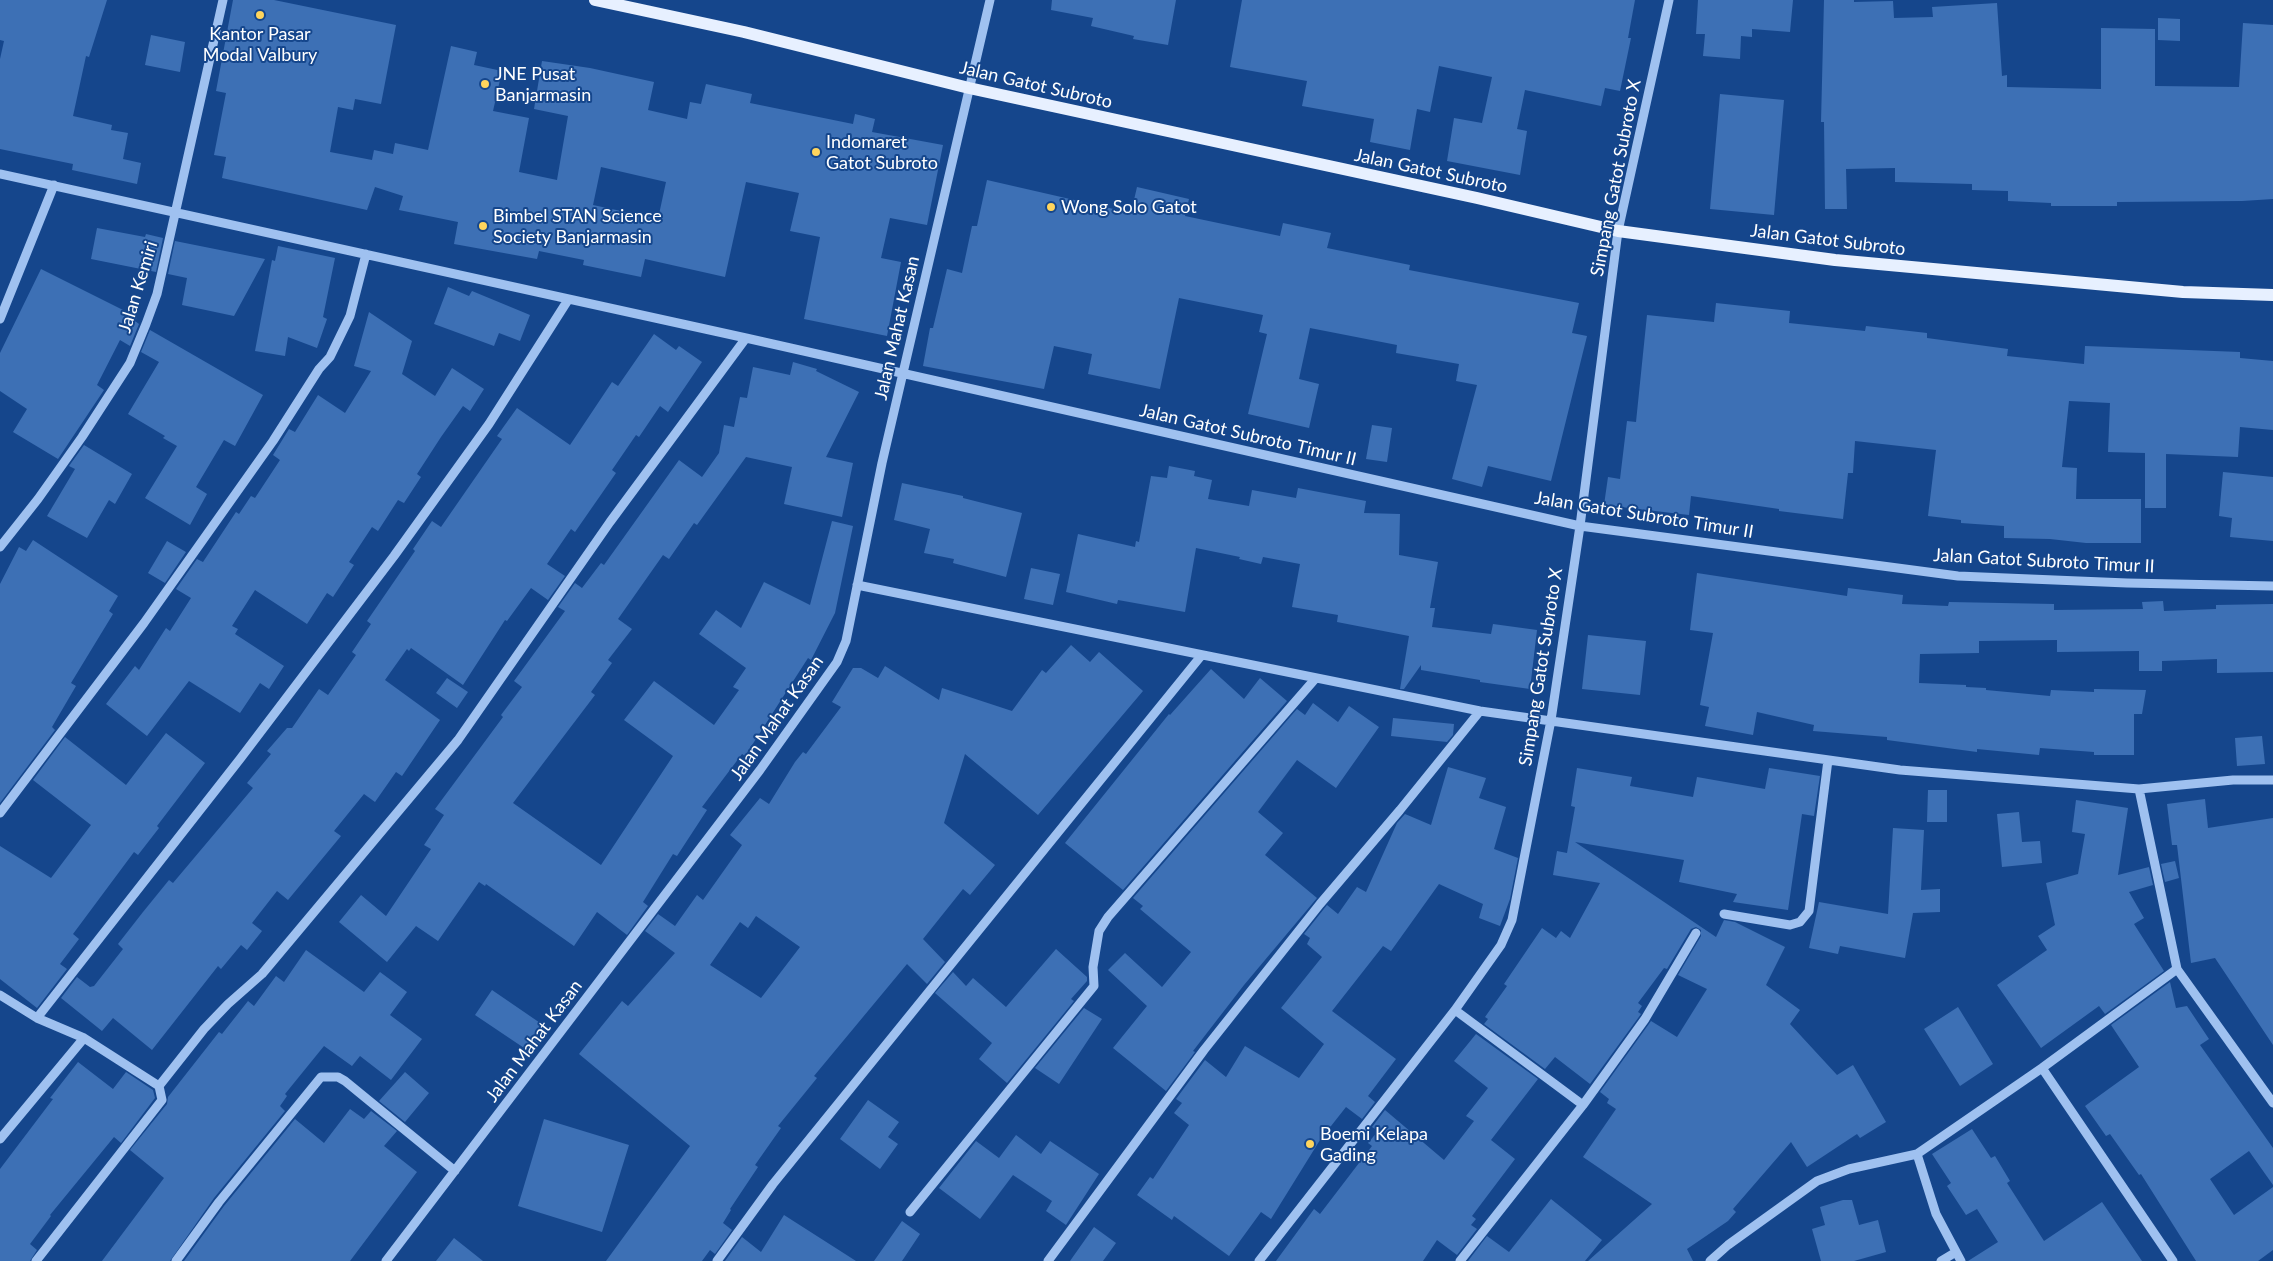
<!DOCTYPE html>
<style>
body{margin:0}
canvas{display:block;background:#15468c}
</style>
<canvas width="2273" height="1261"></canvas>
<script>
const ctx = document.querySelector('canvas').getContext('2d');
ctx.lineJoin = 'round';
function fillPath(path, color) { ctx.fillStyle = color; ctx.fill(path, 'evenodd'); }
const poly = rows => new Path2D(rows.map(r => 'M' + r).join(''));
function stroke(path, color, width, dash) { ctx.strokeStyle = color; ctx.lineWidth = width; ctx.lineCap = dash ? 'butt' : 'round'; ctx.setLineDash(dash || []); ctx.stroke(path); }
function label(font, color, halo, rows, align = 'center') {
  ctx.font = font + ' Lato,sans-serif'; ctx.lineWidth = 4; ctx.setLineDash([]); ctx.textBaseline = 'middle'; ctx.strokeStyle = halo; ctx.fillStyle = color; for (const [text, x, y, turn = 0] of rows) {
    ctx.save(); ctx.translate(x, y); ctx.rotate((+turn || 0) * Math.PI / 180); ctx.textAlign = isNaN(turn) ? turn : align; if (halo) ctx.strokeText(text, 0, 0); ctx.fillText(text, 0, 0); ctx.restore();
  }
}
const building = poly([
 [0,0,107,0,89,57,86,56,73,116,112,125,111,130,128,133,123,159,141,163,137,184,72,170,73,164,0,149,0,59,4,41,0,40],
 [233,0,274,0,396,25,381,104,355,99,353,110,338,107,330,152,372,160,374,150,393,154,395,143,428,150,451,46,477,52,474,65,502,71,493,111,529,118,519,172,557,180,568,116,534,109,542,61,590,68,654,82,648,110,687,119,690,102,701,104,706,84,752,94,750,103,853,124,855,114,875,119,872,132,943,145,927,225,890,218,881,258,901,262,887,336,804,319,820,237,790,231,799,193,746,182,725,277,645,259,641,277,583,265,584,260,539,251,537,259,454,244,458,222,399,210,403,196,375,187,367,210,222,178,226,157,214,155,226,93,216,91],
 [601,167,666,182,658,219,593,205],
 [1052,0,1176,0,1168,45,1133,39,1134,36,1091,26,1093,18,1051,10],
 [1242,0,1635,0,1628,38,1631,38,1620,91,1605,88,1601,106,1525,90,1517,129,1527,131,1520,175,1447,161,1454,118,1482,123,1492,77,1439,66,1430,112,1417,109,1410,150,1370,142,1374,119,1302,106,1307,81,1230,67],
 [1698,0,1793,0,1790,32,1752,29,1752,37,1741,36,1740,59,1703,56,1705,34,1696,34],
 [1824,0,1854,0,1854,2,1893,1,1894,18,1933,17,1932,7,1997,3,2002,76,2007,75,2007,87,2101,89,2101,28,2155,29,2155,86,2239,87,2243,23,2273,25,2273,199,2242,201,2117,202,2117,206,2051,206,2051,203,2008,201,2008,191,1972,190,1972,184,1895,182,1895,168,1846,169,1847,209,1825,209,1824,122,1821,122],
 [2158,18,2180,19,2180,41,2158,40],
 [151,35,185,42,180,72,145,65],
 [1720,94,1784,100,1774,215,1710,209],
 [987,180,1131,213,1137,187,1189,199,1185,216,1280,236,1283,223,1331,233,1327,248,1410,265,1409,270,1579,303,1572,333,1587,336,1551,481,1488,466,1482,487,1452,479,1477,385,1456,381,1459,364,1396,353,1397,345,1310,328,1299,379,1319,384,1309,428,1248,414,1267,334,1259,332,1263,315,1179,298,1160,389,1088,374,1092,354,1054,346,1044,389,923,366,930,328,933,328,947,269,962,273,972,226,977,226],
 [97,228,145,237,146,234,163,238,156,272,91,259],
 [175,241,265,259,234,316,182,305,187,278,168,274],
 [278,246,335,258,323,317,327,319,317,348,288,337,285,356,255,351,272,260,275,261],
 [41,269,137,317,135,321,139,324,130,346,120,340,97,385,104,390,58,459,13,432,27,409,0,391,0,353],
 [448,287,469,296,472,291,530,315,520,341,499,333,494,346,434,324],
 [1716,303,1790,311,1789,323,1865,331,1866,326,1927,333,1927,338,2008,349,2007,356,2084,364,2085,346,2240,352,2240,358,2273,361,2273,430,2240,427,2238,457,2166,454,2166,508,2145,508,2145,453,2108,452,2110,403,2069,401,2062,467,2077,468,2076,499,2141,499,2141,543,2086,543,2050,539,2004,538,2004,526,1961,523,1961,520,1928,516,1936,450,1855,441,1853,473,1848,473,1843,519,1779,511,1779,509,1691,496,1689,515,1604,505,1608,477,1620,479,1627,421,1636,422,1647,315,1714,322],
 [369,312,412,341,402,374,435,396,452,368,484,389,470,411,463,406,441,437,417,474,421,477,404,503,398,500,378,531,372,527,349,562,354,565,333,597,327,593,307,624,255,590,232,626,238,629,235,634,284,666,269,689,260,683,240,713,189,681,147,736,106,704,135,666,139,670,166,628,170,631,191,598,176,589,197,559,203,562,236,512,239,514,251,496,255,498,280,460,273,455,289,429,295,432,318,395,345,413,371,371,354,366],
 [150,330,263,395,235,446,224,440,196,487,207,494,190,525,145,498,177,446,163,438,165,436,128,414,159,362,141,352],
 [654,334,676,350,679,346,702,362,668,412,660,406,639,437,636,435,612,470,616,473,575,532,571,529,547,564,565,576,548,600,531,588,507,621,505,620,463,685,411,648,409,651,407,649,385,680,440,720,402,776,396,772,375,802,364,794,334,831,341,836,288,900,277,891,252,923,262,931,247,950,241,945,221,969,218,966,152,1050,113,1018,102,1031,61,998,77,977,90,987,94,986,123,949,118,944,143,912,169,880,173,883,253,788,247,783,271,754,267,751,287,728,292,728,319,689,328,695,356,655,352,652,371,624,367,621,415,551,413,549,432,521,441,527,502,439,497,436,517,408,570,445,612,382,618,386],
 [793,362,817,369,816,371,859,392,826,457,853,463,842,517,784,504,792,467,746,457,697,525,694,523,669,559,663,555,618,619,632,629,608,660,612,663,591,692,595,695,513,803,601,865,673,756,624,720,654,681,714,725,739,690,733,687,746,668,699,634,716,610,741,628,764,582,810,605,832,521,853,526,835,613,811,660,808,658,745,756,742,754,702,807,707,810,677,856,673,854,643,902,648,906,627,935,597,912,574,946,486,884,485,886,479,882,438,941,416,926,387,962,339,922,361,895,386,916,431,849,424,845,444,815,435,809,503,717,501,715,522,687,514,681,565,611,558,607,575,583,582,588,601,563,604,565,679,460,702,477,719,453,724,425,734,427,740,397,747,398,753,367,790,375],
 [1372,425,1392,428,1387,462,1366,459],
 [84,445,132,474,115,504,109,500,87,538,47,516,75,469,69,466],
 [1169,466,1195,471,1194,476,1212,480,1208,499,1249,506,1252,490,1296,498,1298,488,1366,501,1364,513,1400,514,1399,555,1438,562,1430,608,1435,608,1432,627,1491,634,1493,624,1537,630,1530,689,1480,682,1480,680,1421,670,1421,665,1404,689,1400,689,1409,636,1337,622,1338,615,1292,607,1300,564,1263,557,1261,564,1239,559,1240,557,1196,548,1185,612,1118,600,1117,604,1066,592,1078,534,1135,547,1136,541,1139,542,1151,476,1167,478],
 [2223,472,2273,477,2273,541,2230,537,2232,518,2219,516],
 [902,483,963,496,963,498,1022,513,1006,577,953,563,954,559,924,553,930,529,894,520],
 [33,540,118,596,109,611,113,614,71,683,76,686,52,727,55,730,0,803,0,584,19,547,26,551],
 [167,541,186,552,165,583,148,573],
 [1031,568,1060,574,1053,605,1024,599],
 [1697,573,1847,596,1848,588,1903,595,1902,604,1948,606,1949,602,2054,604,2054,610,2143,609,2142,602,2163,601,2164,611,2216,609,2216,605,2273,604,2273,672,2217,673,2217,659,2162,661,2162,671,2139,671,2139,651,2057,652,2057,640,1979,641,1979,653,1920,654,1919,683,1966,685,1966,687,1986,688,1986,690,2050,696,2051,690,2094,692,2094,689,2146,690,2142,714,2134,714,2134,755,2094,755,2094,752,2040,748,2039,755,1977,749,1977,752,1887,740,1887,737,1813,731,1814,725,1757,712,1753,735,1705,726,1709,707,1700,705,1713,633,1690,630],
 [1588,635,1646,641,1640,695,1582,689],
 [1071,645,1090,662,1099,652,1143,691,1038,815,965,754,944,823,995,865,970,895,963,889,923,939,945,962,927,984,907,964,814,1076,817,1078,778,1126,781,1128,755,1165,758,1167,730,1209,731,1210,723,1223,732,1230,715,1254,710,1250,702,1261,606,1261,690,1146,579,1054,622,1001,628,1006,675,953,645,931,658,914,675,926,697,895,703,900,742,845,730,835,760,798,769,804,795,762,803,752,806,754,841,707,832,702,853,668,861,668,878,678,885,666,939,700,942,688,1012,711,1042,670,1046,673],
 [756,916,800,947,761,998,710,965,740,922,748,928],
 [1211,669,1244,699,1260,678,1287,701,1123,890,1065,843,1169,714,1170,715],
 [447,678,468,692,457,708,436,693],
 [1313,703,1338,722,1349,706,1379,727,1336,788,1297,760,1258,812,1283,833,1265,855,1317,898,1244,985,1193,1051,1195,1052,1166,1091,1113,1048,1147,1006,1108,970,1125,953,1162,987,1191,952,1140,909,1143,906,1133,898,1297,709,1305,715],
 [1393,718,1454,724,1453,735,1447,742,1391,736],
 [166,733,205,763,157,826,159,828,138,855,134,852,73,934,79,939,60,964,67,969,37,1008,0,979,0,846,51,878,91,825,33,780,65,737,126,785],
 [2262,736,2265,764,2237,766,2235,738],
 [1448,767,1486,778,1479,798,1506,807,1494,849,1518,858,1510,899,1500,926,1479,918,1483,904,1439,884,1391,951,1383,946,1332,1011,1396,1059,1368,1096,1375,1102,1362,1119,1346,1107,1320,1140,1271,1219,1261,1212,1229,1256,1174,1216,1172,1220,1137,1195,1150,1177,1153,1179,1189,1125,1174,1113,1182,1103,1176,1099,1205,1060,1226,1077,1245,1046,1299,1078,1324,1044,1281,1008,1322,957,1307,944,1310,938,1304,934,1327,905,1338,914,1357,887,1366,892,1397,823,1405,814,1431,825],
 [1577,768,1632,777,1630,786,1693,797,1697,777,1765,789,1769,768,1820,776,1814,816,1802,814,1788,910,1733,902,1737,894,1679,882,1684,860,1575,842,1716,937,1724,920,1735,922,1785,947,1766,985,1800,1010,1790,1024,1837,1075,1853,1065,1886,1122,1860,1138,1857,1134,1807,1167,1791,1142,1733,1209,1736,1212,1728,1221,1687,1249,1693,1261,1588,1261,1652,1204,1583,1157,1616,1109,1607,1103,1609,1099,1600,1092,1651,1021,1677,1037,1707,989,1678,975,1701,936,1701,930,1696,927,1691,929,1667,969,1664,968,1638,1003,1642,1006,1638,1012,1641,1014,1590,1084,1555,1057,1545,1069,1484,1024,1488,1019,1485,1017,1507,986,1504,984,1542,928,1556,938,1561,931,1570,938,1600,883,1553,875,1557,851,1567,853,1575,807,1571,806],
 [1928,790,1947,790,1947,822,1927,822],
 [2205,799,2208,828,2273,818,2273,1045,2215,958,2191,963,2177,845,2172,845,2167,804],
 [2076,800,2128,808,2118,875,2149,867,2153,885,2129,892,2144,918,2134,924,2164,971,2105,1014,2099,1006,2041,1048,1997,985,2047,950,2038,936,2055,925,2046,883,2078,874,2085,834,2072,832],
 [2019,812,2022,842,2040,841,2042,863,2002,867,1997,814],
 [1893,828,1924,830,1921,890,1940,889,1940,912,1913,913,1905,958,1840,946,1838,954,1809,948,1819,902,1888,914],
 [2175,861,2179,878,2165,882,2161,864],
 [1056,949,1087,977,1087,981,1071,999,1074,1001,1007,1083,979,1059,992,1043,935,993,953,972,966,986,973,978,1006,1007],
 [306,950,364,992,380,972,407,992,390,1015,422,1039,391,1080,360,1056,352,1066,324,1046,285,1094,287,1096,280,1106,285,1111,214,1198,170,1261,102,1261,164,1178,130,1150,167,1104,168,1097,219,1032,222,1034,248,1001,254,1006,276,976,284,982],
 [2170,982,2176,1008,2187,1006,2209,1039,2200,1045,2273,1148,2273,1185,2249,1151,2210,1179,2234,1215,2273,1187,2273,1250,2258,1261,2196,1261,2141,1174,2139,1175,2110,1134,2106,1136,2085,1106,2139,1067,2111,1025],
 [492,990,546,1027,546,1035,533,1054,475,1015],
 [1958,1007,1993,1064,1960,1086,1924,1029],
 [1084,1008,1102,1019,1059,1084,1035,1068],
 [1476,1034,1538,1079,1491,1140,1515,1159,1472,1216,1476,1219,1471,1225,1477,1229,1457,1255,1437,1240,1423,1261,1276,1261,1314,1209,1320,1214,1372,1146,1368,1143,1378,1131,1372,1127,1385,1110,1444,1160,1474,1121,1466,1116,1488,1088,1454,1061],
 [78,1062,113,1089,126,1072,153,1090,155,1098,121,1143,114,1137,50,1215,51,1216,30,1244,37,1250,30,1261,0,1261,0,1169,53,1099,50,1098],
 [405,1072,429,1093,405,1122,379,1101],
 [868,1100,899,1122,888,1137,898,1144,880,1169,840,1139],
 [350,1109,364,1119,371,1111,397,1131,384,1146,417,1172,350,1261,184,1261,224,1206,295,1119,324,1143],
 [544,1119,629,1145,602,1232,518,1206],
 [1972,1129,1991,1158,1995,1156,2010,1181,2007,1183,2044,1241,2102,1202,2142,1261,1968,1261,1998,1242,1977,1209,1966,1215,1947,1186,1951,1183,1932,1154],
 [1016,1135,1041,1154,1050,1141,1099,1174,1066,1225,1046,1211,1052,1201,1013,1175,980,1219,939,1188,976,1141,999,1158],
 [1551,1199,1602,1240,1585,1261,1468,1261,1487,1236,1509,1252],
 [1843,1200,1852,1200,1859,1225,1878,1220,1886,1252,1854,1261,1821,1261,1812,1229,1825,1225,1820,1207],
 [784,1215,856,1261,725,1261,742,1237,761,1252],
 [902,1221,920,1234,902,1261,874,1261],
 [1094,1227,1116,1243,1103,1261,1070,1261],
 [454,1238,483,1261,436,1261]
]);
const minor = poly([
 [0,174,746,338,1580,526,1958,576,2127,583,2273,586],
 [0,319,54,185],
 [0,547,38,499,82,437,130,363,146,324,157,294,223,0],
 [857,585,1480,711,1900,770,2139,789,2233,780,2273,780],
 [2139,789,2177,969,2273,1103],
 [0,813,144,623,273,441,319,369,330,357,350,316,366,254],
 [1724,914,1790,925,1800,922,1809,911,1828,760],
 [0,995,37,1018,84,1038,159,1086,162,1100,36,1261],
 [1455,1010,1583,1105,1460,1261],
 [37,1018,240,759,394,556,489,424,568,300],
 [2042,1068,2173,1261],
 [159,1086,204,1029,228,1004,262,974,458,740,610,522,746,338],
 [1583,1105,1645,1019,1696,933],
 [0,1139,84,1038],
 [1917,1154,1936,1214,1961,1261],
 [910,1212,1094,986,1093,967,1099,931,1108,917,1315,679],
 [176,1261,219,1202,321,1077,338,1077,345,1081,455,1171],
 [386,1261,760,770,837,662,846,641,882,463,990,0],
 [717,1261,773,1184,1201,656],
 [1048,1261,1204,1050,1320,904,1400,810,1480,711],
 [1259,1261,1455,1010,1501,945,1512,920,1551,720,1580,526,1618,231,1669,0],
 [1710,1261,1728,1245,1817,1181,1849,1169,1917,1154,2042,1068,2177,969],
 [1941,1261,1956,1252]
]);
const major = poly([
 [595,0,744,32,969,88,1477,198,1618,231,1835,260,2183,292,2273,295]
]);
const markers = [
 [260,15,5,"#ffd55d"],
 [485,84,5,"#ffd55d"],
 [816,152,5,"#ffd55d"],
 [1051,207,5,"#ffd55d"],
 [483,226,5,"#ffd55d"],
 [1310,1144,5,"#ffd55d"]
];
const poiNames = [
 ["Kantor Pasar",260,34,"center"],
 ["Modal Valbury",260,55,"center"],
 ["JNE Pusat",495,74],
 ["Banjarmasin",495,95],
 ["Indomaret",826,142],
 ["Gatot Subroto",826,163],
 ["Wong Solo Gatot",1061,207],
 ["Bimbel STAN Science",493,216],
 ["Society Banjarmasin",493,237],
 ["Boemi Kelapa",1320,1134],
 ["Gading",1320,1155]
];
const streetNames = [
 ["Jalan Gatot Subroto",1036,85,13],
 ["Jalan Gatot Subroto",1431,171,12],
 ["Simpang Gatot Subroto X",1616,178,-79],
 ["Jalan Gatot Subroto",1828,240,7],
 ["Jalan Kemiri",138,287,-73],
 ["Jalan Mahat Kasan",897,328,-77],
 ["Jalan Gatot Subroto Timur II",1248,435,13],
 ["Jalan Gatot Subroto Timur II",1644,515,9],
 ["Jalan Gatot Subroto Timur II",2044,561,3],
 ["Simpang Gatot Subroto X",1541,667,-81],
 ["Jalan Mahat Kasan",777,718,-55],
 ["Jalan Mahat Kasan",534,1041,-53]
];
fillPath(building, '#3d70b5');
stroke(minor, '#9fc1f0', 9);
stroke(major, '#e7f0ff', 12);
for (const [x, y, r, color] of markers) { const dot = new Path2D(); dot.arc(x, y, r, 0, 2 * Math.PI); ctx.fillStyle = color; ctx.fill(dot); stroke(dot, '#15468c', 2); }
label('18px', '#fff', '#15468c', poiNames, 'left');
label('18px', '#fff', '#15468c', streetNames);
</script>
